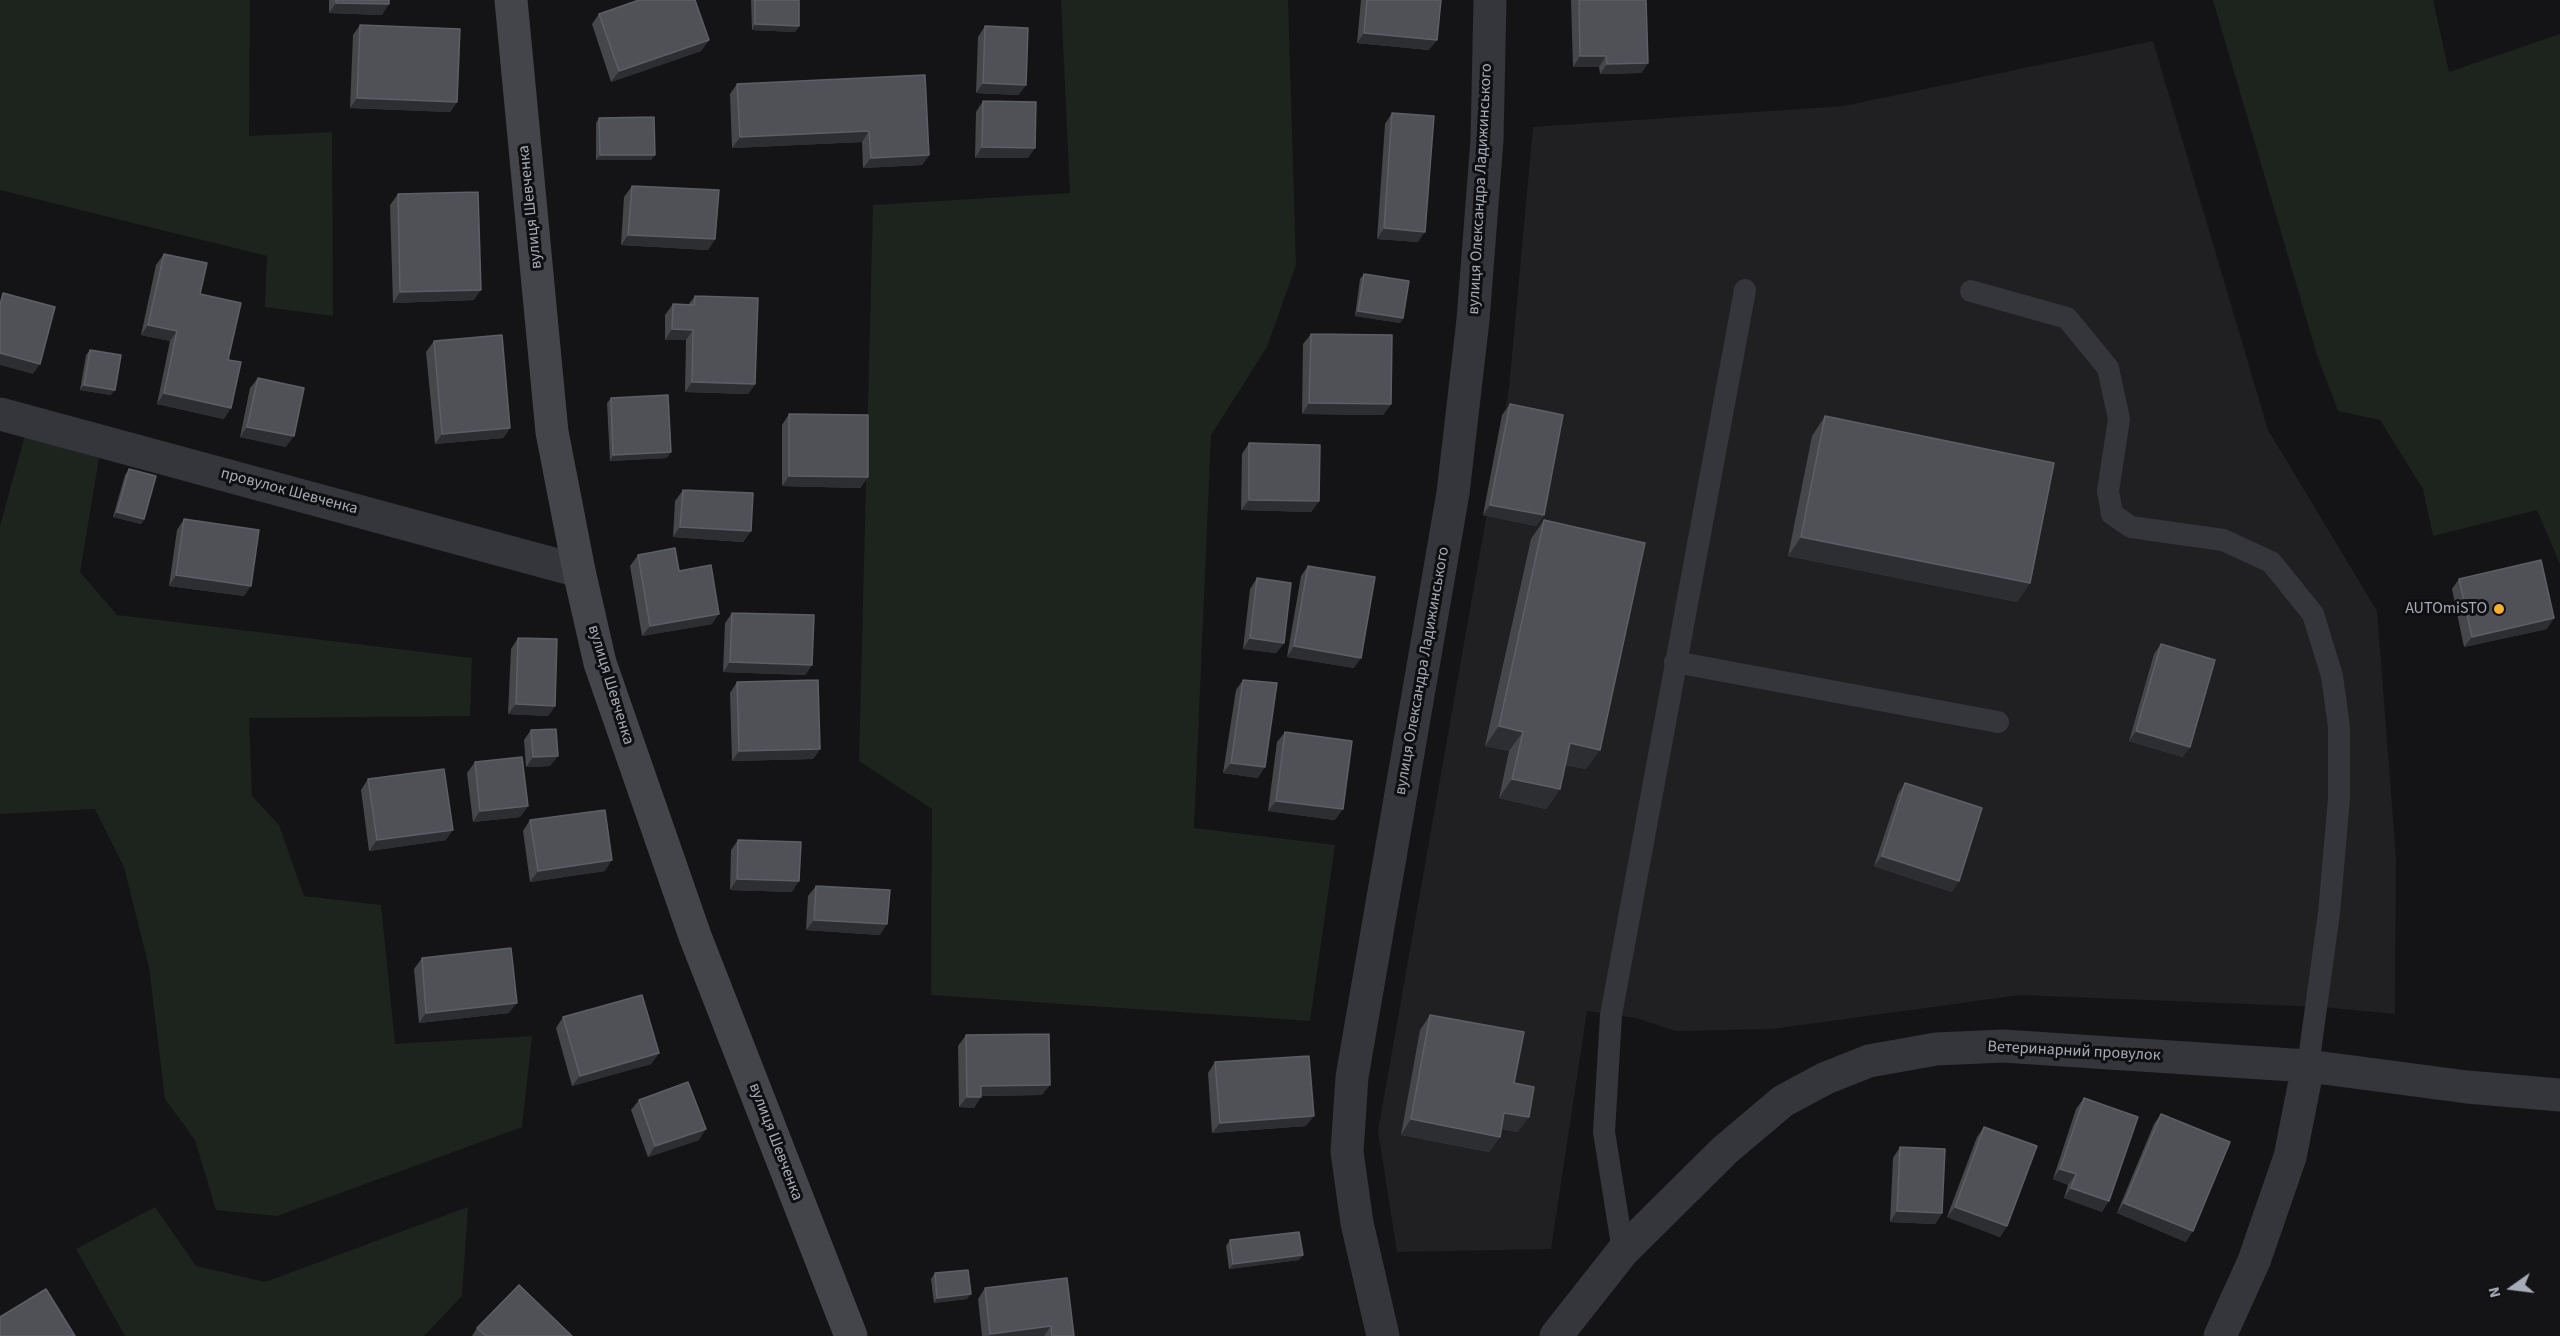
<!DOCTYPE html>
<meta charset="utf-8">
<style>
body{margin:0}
#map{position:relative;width:2560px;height:1336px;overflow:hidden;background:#141416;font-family:"Source Sans 3",sans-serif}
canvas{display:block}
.north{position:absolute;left:2482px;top:1258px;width:60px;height:60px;-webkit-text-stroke:4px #0f0f11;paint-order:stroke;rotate:256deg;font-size:16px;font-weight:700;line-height:24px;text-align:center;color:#a5abb7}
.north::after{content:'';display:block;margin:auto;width:21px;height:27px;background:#a5abb7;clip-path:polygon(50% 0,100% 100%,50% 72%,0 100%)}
</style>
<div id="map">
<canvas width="2560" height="1336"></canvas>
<div class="north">N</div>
</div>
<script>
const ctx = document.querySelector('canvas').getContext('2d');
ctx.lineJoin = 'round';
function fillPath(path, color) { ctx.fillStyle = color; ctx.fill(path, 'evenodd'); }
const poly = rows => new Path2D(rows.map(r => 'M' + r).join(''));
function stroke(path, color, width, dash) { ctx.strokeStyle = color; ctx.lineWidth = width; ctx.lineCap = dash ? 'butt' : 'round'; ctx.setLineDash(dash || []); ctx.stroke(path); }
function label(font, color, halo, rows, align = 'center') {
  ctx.font = font + ' "Source Sans 3",sans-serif'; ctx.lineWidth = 6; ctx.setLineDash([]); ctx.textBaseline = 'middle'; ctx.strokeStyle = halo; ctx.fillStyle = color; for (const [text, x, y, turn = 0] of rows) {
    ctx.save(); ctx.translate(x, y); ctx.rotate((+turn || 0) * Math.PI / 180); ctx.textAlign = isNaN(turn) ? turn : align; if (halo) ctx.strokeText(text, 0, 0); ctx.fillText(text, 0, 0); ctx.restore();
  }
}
const built = poly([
 [2153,41,2268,430,2377,611,2396,858,2395,1014,2323,1007,2020,995,1772,1029,1676,1031,1636,1018,1587,1011,1551,1249,1397,1252,1378,1131,1509,388,1533,127,1844,106]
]);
const green = poly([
 [0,0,250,0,249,136,332,132,333,316,265,307,267,256,0,190],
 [1061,0,1288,0,1296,265,1267,347,1211,435,1194,828,1335,845,1310,1021,931,995,932,809,859,761,873,205,1070,193],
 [2213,0,2433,0,2449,72,2560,34,2560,564,2537,510,2433,536,2423,489,2380,420,2338,411,2317,355],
 [25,435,99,458,80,572,117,615,472,658,470,716,249,718,252,796,279,825,304,896,381,905,395,1044,532,1036,522,1127,277,1216,216,1210,195,1140,165,1099,149,967,124,867,95,809,0,814,0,526],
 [155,1207,196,1266,265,1282,468,1207,462,1296,424,1336,125,1336,76,1249]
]);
const lane = poly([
 [1971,291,2067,318,2108,368,2119,419,2108,491,2112,514,2131,527,2223,540,2271,562,2313,614,2332,676,2339,727,2339,799,2329,913,2308,1066],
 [1675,662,1998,722],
 [1623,1251,1604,1132,1611,1015,1745,290]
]);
const street = poly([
 [0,414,579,571],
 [1383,1336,1357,1223,1347,1152,1352,1077,1453,493,1473,320,1487,140,1490,0],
 [1556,1336,1623,1251,1725,1150,1783,1101,1826,1078,1869,1061,1936,1049,2003,1046,2308,1066,2467,1087,2560,1095],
 [2220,1336,2254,1261,2290,1157,2308,1066]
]);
const secondary = poly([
 [511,0,552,432,579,571,600,663,695,936,851,1336]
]);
const wall = poly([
 [329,0,389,0,382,15,329,13],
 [751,0,799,0,799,26,795,32,752,30],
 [1361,0,1441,0,1429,50,1357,43],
 [1571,0,1646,0,1648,63,1641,73,1600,74,1599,67,1573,67],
 [599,14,709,40,701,51,611,82,592,24],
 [360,25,457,102,450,112,350,108,353,35],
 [985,26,1019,95,976,93,978,37],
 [925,75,929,155,922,165,863,168,862,142,732,148,730,94,737,84],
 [983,101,1028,158,975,158,976,112],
 [1392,113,1418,242,1377,239,1385,124],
 [599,118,655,155,651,160,596,160,596,123],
 [632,186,715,239,708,250,621,245,624,197],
 [398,194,474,300,393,303,390,205],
 [164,254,200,294,228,360,224,419,157,404,170,341,141,335,156,265],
 [1364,274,1403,318,1400,323,1355,316,1360,279],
 [695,296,755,384,748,394,685,392,686,340,665,340,665,315,673,304,688,305],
 [1311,334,1391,404,1383,415,1302,414,1303,344],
 [434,341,510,428,503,438,435,444,426,352],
 [90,350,111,395,80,390,86,355],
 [258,378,286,447,240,437,250,388],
 [611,398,667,458,610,461,607,403],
 [1510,404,1544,515,1536,526,1483,515,1502,415],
 [789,414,868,477,860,488,782,486,782,425],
 [1825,416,2030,583,2017,602,1788,556,1812,436],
 [1249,443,1319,501,1311,512,1241,510,1242,454],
 [129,469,144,519,141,524,113,517,125,475],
 [683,490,751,531,743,542,673,537,675,501],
 [184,519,244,596,169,586,177,530],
 [1544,520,1586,769,1565,765,1560,789,1546,809,1499,798,1509,751,1485,746,1531,539],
 [638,555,679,571,712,624,642,636,630,566],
 [1308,566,1354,668,1287,657,1301,576],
 [1257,578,1284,643,1276,653,1243,649,1250,589],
 [2459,579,2547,629,2464,647,2452,589],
 [732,613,812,665,805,675,723,672,725,623],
 [518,638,555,706,548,716,508,714,511,649],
 [2161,644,2190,747,2182,757,2129,741,2154,654],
 [1243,680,1258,778,1223,773,1236,690],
 [737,682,820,749,813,759,732,761,730,693],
 [531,730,550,766,526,767,524,740],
 [1285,732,1335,820,1268,811,1277,742],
 [475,762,528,806,520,817,473,822,467,773],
 [368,779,446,840,369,851,361,790],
 [1905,783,1952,892,1874,866,1898,794],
 [530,820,605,871,530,882,523,831],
 [738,840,792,892,730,890,731,850],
 [816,886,880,935,806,930,808,896],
 [422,958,509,1013,419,1023,414,969],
 [1430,1015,1514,1083,1518,1132,1501,1129,1500,1137,1489,1152,1401,1135,1420,1030],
 [563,1017,659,1053,651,1064,572,1086,556,1028],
 [966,1035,1042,1095,981,1096,974,1108,959,1107,958,1046],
 [1215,1062,1306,1126,1212,1133,1208,1073],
 [2084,1098,2102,1212,2064,1198,2068,1185,2053,1179,2076,1109],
 [639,1100,699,1140,648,1157,631,1110],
 [2161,1114,2186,1242,2117,1213,2154,1124],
 [1984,1127,2007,1226,2000,1237,1947,1217,1977,1137],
 [1900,1147,1942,1213,1935,1224,1890,1222,1893,1158],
 [1230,1240,1303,1255,1299,1260,1229,1269,1226,1246],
 [935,1273,967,1299,934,1303,931,1279],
 [985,1288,1074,1336,982,1336,978,1299],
 [477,1328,572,1336,472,1336]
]);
const shadedWall = poly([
 [336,3,389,4,382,15,329,13],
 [755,24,799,26,795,32,752,30],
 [1364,33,1437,40,1429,50,1357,43],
 [709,40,701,51,611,82,619,71],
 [1580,56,1606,56,1599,67,1573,67],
 [1648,63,1641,73,1600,74,1607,64],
 [983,83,1026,85,1019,95,976,93],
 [357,98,457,102,450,112,350,108],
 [869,131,862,142,732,148,740,137],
 [982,147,1035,148,1028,158,975,158],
 [600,155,655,155,651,160,596,160],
 [929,155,922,165,863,168,871,158],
 [1384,228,1425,232,1418,242,1377,239],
 [628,235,715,239,708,250,621,245],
 [481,290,474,300,393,303,400,292],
 [1358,311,1403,318,1400,323,1355,316],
 [148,325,177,331,170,341,141,335],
 [672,329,693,330,686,340,665,340],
 [0,353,40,364,33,374,0,365],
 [692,382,755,384,748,394,685,392],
 [84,385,115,390,111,395,80,390],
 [164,393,231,408,224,419,157,404],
 [1309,403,1391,404,1383,415,1302,414],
 [247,427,294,436,286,447,240,437],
 [510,428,503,438,435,444,442,434],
 [671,452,667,458,610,461,613,455],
 [789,476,868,477,860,488,782,486],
 [1249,500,1319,501,1311,512,1241,510],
 [1490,505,1544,515,1536,526,1483,515],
 [117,512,144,519,141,524,113,517],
 [680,527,751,531,743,542,673,537],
 [1801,537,2030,583,2017,602,1788,556],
 [176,575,251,586,244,596,169,586],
 [719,614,712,624,642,636,650,626],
 [2554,618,2547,629,2464,647,2472,637],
 [1250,638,1284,643,1276,653,1243,649],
 [1294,646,1361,658,1354,668,1287,657],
 [730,662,812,665,805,675,723,672],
 [516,704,555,706,548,716,508,714],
 [1499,726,1523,732,1509,751,1485,746],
 [2136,731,2190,747,2182,757,2129,741],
 [1570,743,1600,750,1586,769,1556,763],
 [820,749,813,759,732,761,739,751],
 [558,756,550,766,526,767,533,757],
 [1231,763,1265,767,1258,778,1223,773],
 [1512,779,1560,789,1546,809,1499,798],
 [1276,801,1343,809,1335,820,1268,811],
 [528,806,520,817,473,822,480,811],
 [453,830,446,840,369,851,377,840],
 [1882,856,1959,881,1952,892,1874,866],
 [612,860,605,871,530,882,538,871],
 [737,879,799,881,792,892,730,890],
 [814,920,887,924,880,935,806,930],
 [517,1003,509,1013,419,1023,426,1013],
 [659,1053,651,1064,572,1086,580,1076],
 [1050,1085,1042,1095,974,1096,981,1086],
 [967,1097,981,1097,974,1108,959,1107],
 [1504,1113,1529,1117,1518,1132,1494,1128],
 [1314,1116,1306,1126,1212,1133,1220,1123],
 [1411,1119,1500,1137,1489,1152,1401,1135],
 [706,1129,699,1140,648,1157,655,1146],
 [2060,1169,2076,1174,2068,1185,2053,1179],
 [2071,1188,2109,1201,2102,1212,2064,1198],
 [2124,1203,2193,1231,2186,1242,2117,1213],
 [1955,1207,2007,1226,2000,1237,1947,1217],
 [1897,1211,1942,1213,1935,1224,1890,1222],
 [1303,1255,1299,1260,1229,1269,1233,1264],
 [971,1294,967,1299,934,1303,937,1298],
 [1051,1326,1044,1336,989,1336,990,1334]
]);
const building = poly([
 [336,0,389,0,389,4,336,3,336,0],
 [639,0,695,0,709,40,619,71,599,14,639,0],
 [755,0,799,0,799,26,755,24,755,0],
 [1367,0,1441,0,1437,40,1364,33,1367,0],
 [1579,0,1646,0,1648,63,1607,64,1606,56,1580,56,1579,0],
 [360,25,460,29,457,102,357,98,360,25],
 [985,26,1028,28,1026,85,983,83,985,26],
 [925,75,929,155,871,158,869,131,740,137,737,84,925,75],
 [983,101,1036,102,1035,148,982,147,983,101],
 [1392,113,1434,116,1425,232,1384,228,1392,113],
 [654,117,655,155,600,155,599,118,654,117],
 [632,186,719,190,715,239,628,235,632,186],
 [478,192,481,290,400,292,398,194,478,192],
 [164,254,207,263,200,294,241,303,228,360,241,362,231,408,164,393,177,331,148,325,164,254],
 [1364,274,1409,281,1403,318,1358,311,1364,274],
 [3,293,55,307,40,364,0,353,0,305,3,293],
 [695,296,758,298,755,384,692,382,693,330,672,329,673,304,694,305,695,296],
 [1311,334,1392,335,1391,404,1309,403,1311,334],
 [502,335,510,428,442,434,434,341,502,335],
 [90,350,121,355,115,390,84,385,90,350],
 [258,378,304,388,294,436,247,427,258,378],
 [668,395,671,452,613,455,611,398,668,395],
 [1510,404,1563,415,1544,515,1490,505,1510,404],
 [789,414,868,415,868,477,789,476,789,414],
 [1825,416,2054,463,2030,583,1801,537,1825,416],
 [1249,443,1320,445,1319,501,1249,500,1249,443],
 [129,469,156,476,144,519,117,512,129,469],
 [683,490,753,493,751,531,680,527,683,490],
 [184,519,259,530,251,586,176,575,184,519],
 [1544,520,1645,543,1600,750,1570,743,1560,789,1512,779,1523,732,1499,726,1544,520],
 [675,548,679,571,711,565,719,614,650,626,638,555,675,548],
 [2541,560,2554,618,2472,637,2459,579,2541,560],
 [1308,566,1375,577,1361,658,1294,646,1308,566],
 [1257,578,1291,583,1284,643,1250,638,1257,578],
 [732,613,814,615,812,665,730,662,732,613],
 [518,638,557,639,555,706,516,704,518,638],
 [2161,644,2215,660,2190,747,2136,731,2161,644],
 [818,680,820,749,739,751,737,682,818,680],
 [1243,680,1277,683,1265,767,1231,763,1243,680],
 [556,729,558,756,533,757,531,730,556,729],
 [1285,732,1352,741,1343,809,1276,801,1285,732],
 [522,757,528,806,480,811,475,762,522,757],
 [444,769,453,830,377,840,368,779,444,769],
 [1905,783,1982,808,1959,881,1882,856,1905,783],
 [605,810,612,860,538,871,530,820,605,810],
 [738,840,801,842,799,881,737,879,738,840],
 [816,886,890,890,887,924,814,920,816,886],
 [511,948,517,1003,426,1013,422,958,511,948],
 [642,995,659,1053,580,1076,563,1017,642,995],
 [1430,1015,1524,1032,1514,1083,1534,1087,1529,1117,1504,1113,1500,1137,1411,1119,1430,1015],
 [1049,1034,1050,1085,981,1086,981,1097,967,1097,966,1035,1049,1034],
 [1309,1056,1314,1116,1220,1123,1215,1062,1309,1056],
 [688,1082,706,1129,655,1146,639,1100,688,1082],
 [2084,1098,2138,1117,2109,1201,2071,1188,2076,1174,2060,1169,2084,1098],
 [2161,1114,2230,1142,2193,1231,2124,1203,2161,1114],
 [1984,1127,2037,1146,2007,1226,1955,1207,1984,1127],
 [1900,1147,1945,1149,1942,1213,1897,1211,1900,1147],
 [1299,1232,1303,1255,1233,1264,1230,1240,1299,1232],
 [968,1270,971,1294,937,1298,935,1273,968,1270],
 [1067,1278,1074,1336,1052,1336,1051,1326,990,1334,985,1288,1067,1278],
 [519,1285,572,1336,486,1336,477,1328,519,1285],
 [46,1289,75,1336,0,1336,0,1317,46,1289]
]);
const markers = [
 [2499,609,6,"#f9b129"]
];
const streetNames = [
 ["вулиця Олександра Ладижинського",1481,189,-87],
 ["вулиця Шевченка",531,207,-96],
 ["провулок Шевченка",289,492,15],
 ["вулиця Олександра Ладижинського",1423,671,-80],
 ["вулиця Шевченка",610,685,73],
 ["Ветеринарний провулок",2074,1052,3],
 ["вулиця Шевченка",775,1142,69]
];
const poiNames = [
 ["AUTOmiSTO",2487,609]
];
fillPath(built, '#202023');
fillPath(green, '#1c241d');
stroke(lane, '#35363b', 22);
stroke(street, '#35363b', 33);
stroke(secondary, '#43454b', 33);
fillPath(wall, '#45474b');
fillPath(shadedWall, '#2d2e31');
fillPath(building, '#505157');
stroke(building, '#5d5f66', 1.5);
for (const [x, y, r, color] of markers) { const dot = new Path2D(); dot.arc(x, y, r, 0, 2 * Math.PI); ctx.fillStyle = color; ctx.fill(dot); stroke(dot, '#0f0f11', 2); }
label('16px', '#a5abb7', '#0f0f11', streetNames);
label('16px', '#a5abb7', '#0f0f11', poiNames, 'right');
</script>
